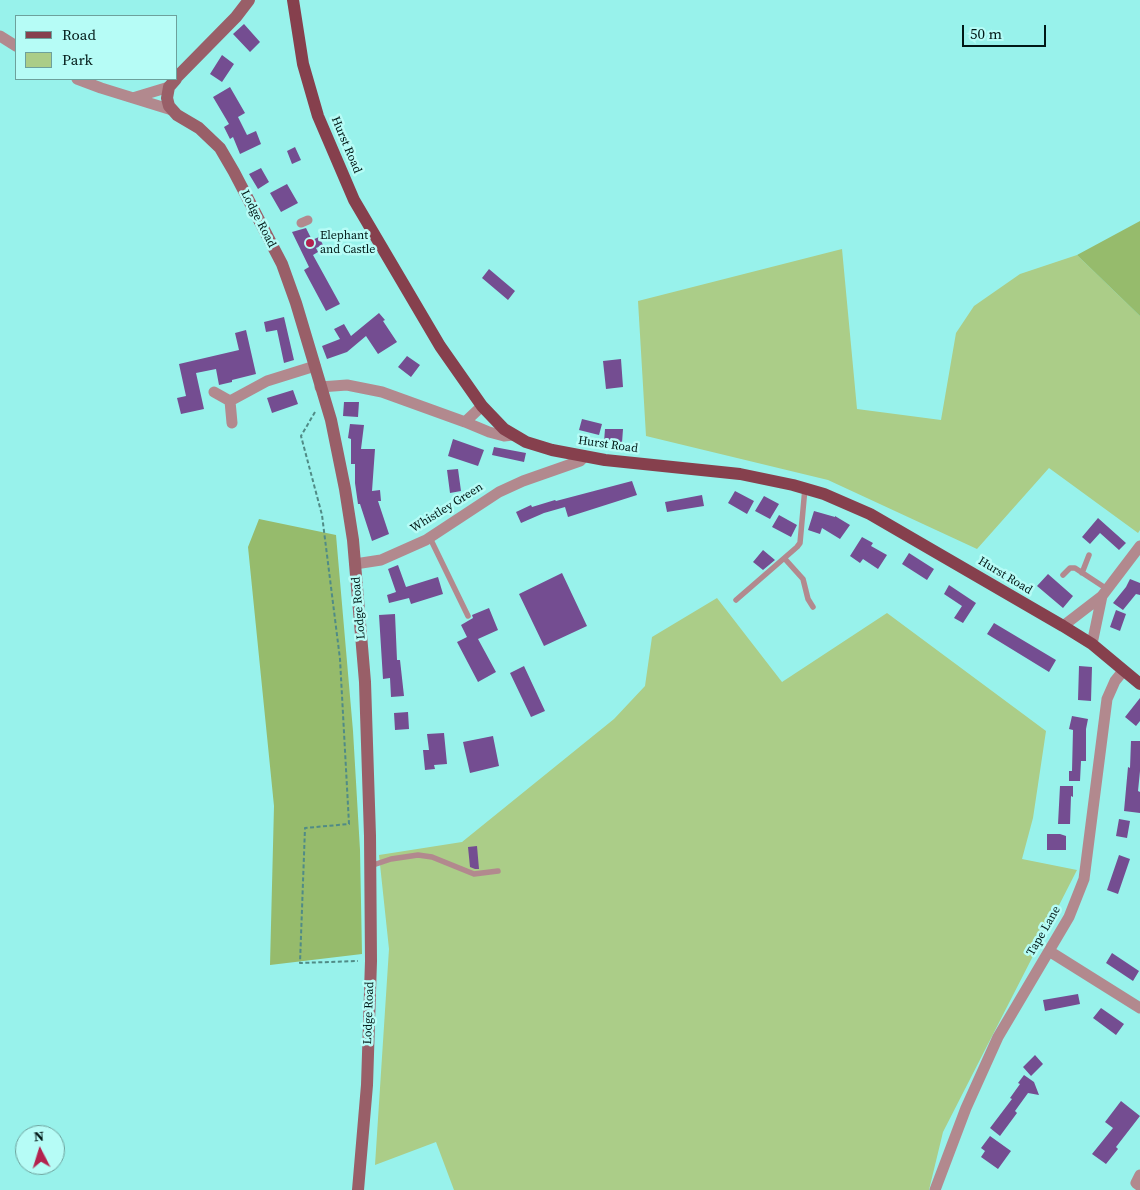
<!DOCTYPE html>
<style>
body{margin:0}
#map{position:relative;width:1140px;height:1190px;overflow:hidden;background:#98f2eb;font-family:"Source Serif 4",serif}
canvas{display:block}
.legend{position:absolute;left:15px;top:15px;width:162px;height:65px;box-sizing:border-box;background:#b6fcf6;border:1px solid #6da19c;margin:0;padding:6px 9px;list-style:none;font-size:15px;color:#001816}
.legend li{display:flex;align-items:center;gap:10px;height:25px}
.legend b{width:25px;border:1px solid #6da19c}
.north{position:absolute;left:15px;top:1125px;width:50px;height:50px;box-sizing:border-box;background:#b6fcf6;border:1px solid #6da19c;border-radius:50%;rotate:355deg;font-size:14px;font-weight:700;line-height:20px;text-align:center;color:#001816}
.north::after{content:'';display:block;margin:auto;width:18px;height:22px;background:#b3224e;clip-path:polygon(50% 0,100% 100%,50% 72%,0 100%)}
.scale{position:absolute;left:962px;top:25px;width:84px;height:22px;box-sizing:border-box;border:2px solid #001816;border-top:0;padding-left:6px;font-size:15px;line-height:18px;white-space:nowrap;color:#001816;-webkit-text-stroke:4px #b6fcf6;paint-order:stroke}
</style>
<div id="map">
<canvas width="1140" height="1190"></canvas>
<ul class="legend">
<li><b style="height:6px;background:#86404d"></b>Road</li>
<li><b style="height:14px;background:#abcd88"></b>Park</li>
</ul>
<div class="north">N</div>
<div class="scale">50 m</div>
</div>
<script>
const ctx = document.querySelector('canvas').getContext('2d');
ctx.lineJoin = 'round';
function fillPath(path, color) { ctx.fillStyle = color; ctx.fill(path, 'evenodd'); }
const poly = rows => new Path2D(rows.map(r => 'M' + r).join(''));
function stroke(path, color, width, dash) { ctx.strokeStyle = color; ctx.lineWidth = width; ctx.lineCap = dash ? 'butt' : 'round'; ctx.setLineDash(dash || []); ctx.stroke(path); }
function label(font, color, halo, rows, align = 'center') {
  ctx.font = font + ' "Source Serif 4",serif'; ctx.lineWidth = 5; ctx.setLineDash([]); ctx.textBaseline = 'middle'; ctx.strokeStyle = halo; ctx.fillStyle = color; for (const [text, x, y, turn = 0] of rows) {
    ctx.save(); ctx.translate(x, y); ctx.rotate((+turn || 0) * Math.PI / 180); ctx.textAlign = isNaN(turn) ? turn : align; if (halo) ctx.strokeText(text, 0, 0); ctx.fillText(text, 0, 0); ctx.restore();
  }
}
const green = poly([
 [842,249,857,409,941,420,956,333,974,306,1020,274,1077,255,1140,316,1140,530,1138,533,1049,468,977,549,828,480,646,436,638,301],
 [717,598,782,682,887,613,1046,731,1033,818,1022,859,1077,870,943,1132,929,1190,454,1190,436,1142,375,1165,389,949,379,855,462,842,614,719,645,686,652,637]
]);
const forest = poly([
 [1140,221,1140,316,1077,255],
 [259,519,336,535,353,731,360,850,362,954,270,965,274,806,248,547]
]);
const building = poly([
 [244,24,260,42,250,52,233,34],
 [222,55,234,64,222,82,210,74],
 [230,87,245,113,238,117,247,135,256,131,261,144,240,154,233,137,230,139,224,127,229,124,213,97],
 [295,147,301,160,292,164,287,151],
 [261,168,269,182,258,189,249,174],
 [287,184,298,203,281,212,270,193],
 [306,228,312,240,319,237,323,245,316,248,318,252,313,255,340,304,326,311,304,270,309,267,292,232],
 [489,269,515,291,508,300,482,278],
 [379,313,385,320,383,321,397,342,378,354,366,336,347,352,327,359,322,346,340,339,334,329,344,324,351,336],
 [284,317,294,360,284,363,277,330,266,332,264,322],
 [246,330,256,374,232,380,232,382,219,385,216,369,196,373,204,409,181,414,177,398,186,396,179,364,239,350,235,333],
 [407,356,420,365,411,377,398,367],
 [621,359,623,387,606,389,603,361],
 [293,390,298,404,272,413,267,398],
 [344,402,359,402,358,417,343,416],
 [582,419,602,424,599,435,579,430],
 [350,424,364,425,361,449,375,449,372,491,380,490,381,501,378,501,389,534,372,541,360,504,358,504,355,483,355,464,351,464,351,439,348,438],
 [605,429,623,429,622,443,604,442],
 [453,439,484,450,478,466,448,456],
 [494,447,526,453,524,462,492,455],
 [458,469,461,491,450,493,447,470],
 [632,481,637,495,568,517,565,507,544,513,521,523,516,512,531,505,532,507,555,500,556,501],
 [735,491,754,501,747,514,728,503],
 [702,495,704,506,667,512,665,502],
 [764,496,779,504,770,519,755,511],
 [814,511,835,517,835,516,850,525,840,539,822,528,820,534,808,530],
 [779,515,797,525,791,537,772,527],
 [1098,518,1126,543,1119,550,1100,533,1090,544,1082,537],
 [862,537,873,543,871,546,887,555,878,569,863,559,860,563,850,556],
 [763,550,775,560,763,570,753,562],
 [909,553,934,569,927,580,902,564],
 [398,565,406,587,438,577,443,594,411,604,409,598,389,603,387,595,396,592,388,569],
 [562,573,587,626,544,646,519,594],
 [1048,574,1073,596,1063,608,1037,586],
 [1130,579,1140,583,1140,595,1136,594,1123,610,1113,603,1126,587],
 [949,585,976,603,963,623,954,618,962,606,944,594],
 [489,608,498,630,478,639,496,672,478,682,457,642,467,637,461,625,473,618,472,615],
 [1116,610,1126,614,1120,631,1110,627],
 [395,614,397,660,400,660,404,696,391,697,390,678,383,679,379,615],
 [994,623,1056,660,1049,672,987,634],
 [524,666,545,711,531,717,510,673],
 [1079,666,1092,667,1091,701,1078,700],
 [1140,698,1140,721,1136,726,1125,717],
 [408,712,409,729,395,730,394,713],
 [1072,716,1088,719,1086,729,1086,761,1081,761,1080,781,1069,781,1069,771,1072,771,1073,730,1069,729],
 [444,733,447,764,434,765,435,769,425,770,423,750,429,750,427,734],
 [493,736,499,766,470,773,463,742],
 [1131,741,1140,741,1140,771,1138,791,1140,792,1140,813,1124,811,1128,767,1130,768],
 [1060,786,1073,786,1073,797,1071,796,1070,824,1058,824],
 [1119,819,1130,821,1127,838,1116,836],
 [1047,834,1060,834,1066,836,1066,850,1047,850],
 [477,846,479,869,475,869,470,867,468,847],
 [1119,855,1130,859,1118,894,1107,890],
 [1112,953,1139,971,1133,981,1106,963],
 [1078,994,1080,1004,1045,1011,1043,1000],
 [1101,1008,1124,1024,1116,1035,1093,1018],
 [1035,1055,1043,1064,1031,1076,1023,1067],
 [1024,1075,1034,1082,1039,1095,1028,1093,1015,1111,1017,1113,1000,1136,990,1128,1012,1099,1010,1098,1020,1084,1018,1083],
 [1121,1101,1140,1116,1116,1147,1118,1149,1106,1164,1092,1154,1113,1128,1105,1122],
 [990,1136,1011,1151,998,1169,981,1157,985,1151,981,1148]
]);
const path = poly([
 [315,412,301,436,322,515,340,659,349,824,305,828,300,963,358,961]
]);
const service = poly([
 [430,538,468,616],
 [785,559,803,579,808,599,813,607],
 [1082,573,1089,555],
 [1063,575,1070,568,1075,568,1107,589],
 [736,600,797,547,800,543,805,488],
 [370,866,391,859,418,855,432,857,474,874,498,871]
]);
const pedestrian = poly([
 [301,223,308,220]
]);
const minor = poly([
 [0,36,16,46],
 [77,79,101,88,172,110],
 [136,97,169,87],
 [320,387,347,385,382,392,465,422,489,432,504,436,513,435],
 [214,392,230,401,267,381,315,366],
 [230,401,232,423],
 [465,422,482,406],
 [355,564,381,560,426,540,499,492,523,481,580,461,585,456],
 [1063,626,1102,596,1140,546],
 [1092,644,1102,596],
 [1049,951,1140,1008],
 [1140,1175,1136,1183,1140,1186],
 [935,1190,966,1108,998,1037,1069,917,1084,879,1107,699,1115,681,1123,671]
]);
const secondary = poly([
 [176,78,236,17,249,0],
 [176,79,169,87,167,98,169,106,177,115,199,128,220,148,234,172,282,264,296,303,331,420,345,489,353,540,365,682,370,836,371,961,367,1085,358,1190]
]);
const primary = poly([
 [293,0,303,64,318,116,354,200,440,346,482,406,504,429,526,442,552,450,605,460,740,474,793,485,824,494,870,514,1063,626,1092,644,1140,684]
]);
const markers = [
 [310,243,5,"#b3224e"]
];
const streetNames = [
 ["Hurst Road",346,145,67],
 ["Lodge Road",258,219,63],
 ["Hurst Road",608,445,8],
 ["Whistley Green",447,508,-32],
 ["Hurst Road",1005,576,31],
 ["Lodge Road",359,608,-95],
 ["Tape Lane",1044,931,-60],
 ["Lodge Road",369,1013,-88]
];
const poiNames = [
 ["Elephant",320,236],
 ["and Castle",320,250]
];
fillPath(green, '#abcd88');
fillPath(forest, '#96bb6c');
fillPath(building, '#744d91');
stroke(path, '#508b86', 2, [4, 2.5]);
stroke(service, '#b2898e', 5.5);
stroke(pedestrian, '#b2898e', 9);
stroke(minor, '#b2898e', 11);
stroke(secondary, '#995f68', 12);
stroke(primary, '#86404d', 12);
for (const [x, y, r, color] of markers) { const dot = new Path2D(); dot.arc(x, y, r, 0, 2 * Math.PI); ctx.fillStyle = color; ctx.fill(dot); stroke(dot, '#b6fcf6', 2); }
label('12px', '#001816', '#b6fcf6', streetNames);
label('12px', '#001816', '#b6fcf6', poiNames, 'left');
</script>
